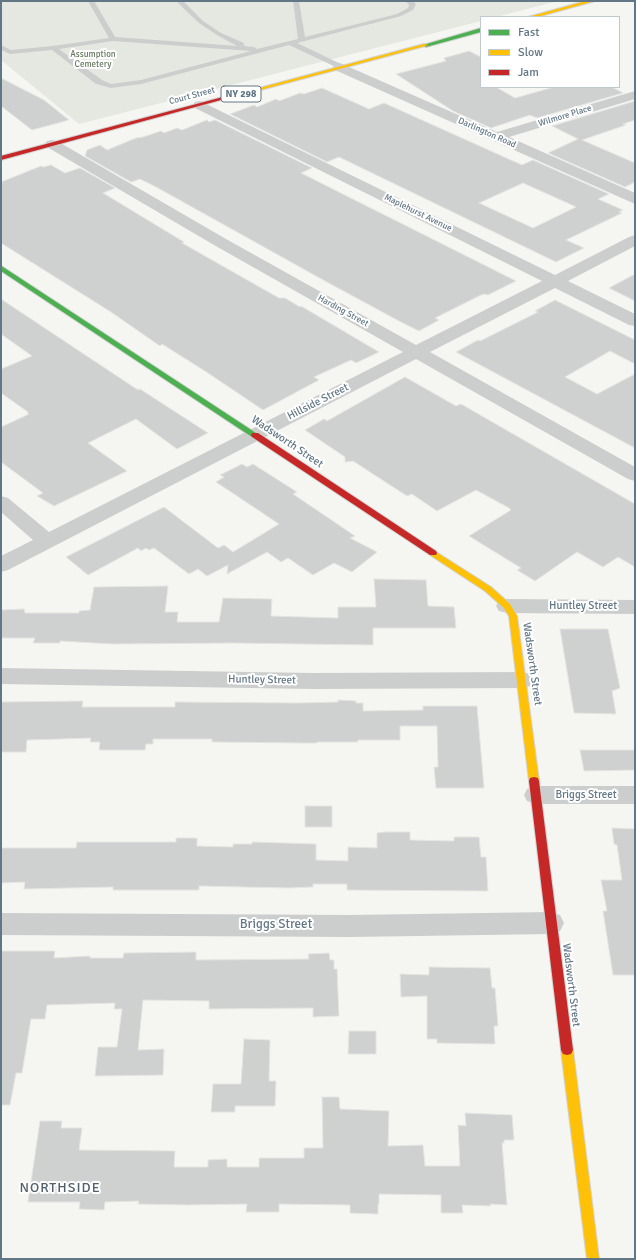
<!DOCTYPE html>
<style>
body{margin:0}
#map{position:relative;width:636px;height:1260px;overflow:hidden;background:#f5f5f2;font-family:Signika,sans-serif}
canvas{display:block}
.frame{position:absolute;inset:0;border:2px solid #627785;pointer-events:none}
.legend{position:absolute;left:480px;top:16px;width:140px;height:72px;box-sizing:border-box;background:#fff;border:1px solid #c0c9ce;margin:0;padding:5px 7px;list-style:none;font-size:12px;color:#627785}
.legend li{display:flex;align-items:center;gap:8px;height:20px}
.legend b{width:20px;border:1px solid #c0c9ce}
</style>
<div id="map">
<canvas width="636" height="1260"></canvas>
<div class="frame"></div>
<ul class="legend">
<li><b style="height:5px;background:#4caf50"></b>Fast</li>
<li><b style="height:5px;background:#ffc107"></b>Slow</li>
<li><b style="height:5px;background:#c62828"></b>Jam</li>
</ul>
</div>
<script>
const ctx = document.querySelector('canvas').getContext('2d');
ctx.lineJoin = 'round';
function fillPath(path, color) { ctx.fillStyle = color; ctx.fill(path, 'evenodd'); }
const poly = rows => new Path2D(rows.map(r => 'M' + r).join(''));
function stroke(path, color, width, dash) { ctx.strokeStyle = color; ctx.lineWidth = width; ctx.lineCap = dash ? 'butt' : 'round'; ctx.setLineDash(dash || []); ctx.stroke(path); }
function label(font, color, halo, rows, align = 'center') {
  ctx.font = font + ' Signika,sans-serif'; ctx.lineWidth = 4; ctx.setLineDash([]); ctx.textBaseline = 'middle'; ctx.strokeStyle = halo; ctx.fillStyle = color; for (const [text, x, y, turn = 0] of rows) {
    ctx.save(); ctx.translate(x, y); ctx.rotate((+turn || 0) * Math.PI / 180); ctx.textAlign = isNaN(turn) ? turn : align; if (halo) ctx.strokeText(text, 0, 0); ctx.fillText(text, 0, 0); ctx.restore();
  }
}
const green = poly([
 [1,1,558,1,496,17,481,17,481,21,79,124,1,60]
]);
const building = poly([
 [469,51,481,57,481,87,496,87,515,98,554,87,612,87,623,93,537,118,530,115,491,128,453,111,396,74,446,61,444,58,469,51],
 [1,78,44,100,69,120,32,130,1,106,1,78],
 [322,88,369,109,384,103,522,165,533,160,609,194,598,199,623,210,619,212,622,213,566,240,584,248,556,262,339,157,327,162,230,114,254,105,257,107,276,99,279,101,300,93,304,94,322,88],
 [523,183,572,205,576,207,533,228,479,203,523,183],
 [635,101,635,120,623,124,626,125,582,140,635,163,635,182,625,187,548,153,578,139,552,126,635,101],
 [207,120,209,122,215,120,312,168,301,173,516,281,488,295,485,294,481,295,435,318,439,320,419,331,399,321,325,281,158,188,140,179,131,182,85,156,87,150,100,145,107,150,136,138,143,137,161,131,164,133,177,128,182,130,207,120],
 [51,165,65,173,80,168,115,188,103,193,184,242,182,243,279,298,285,298,300,307,301,306,379,352,356,363,351,360,314,377,319,380,263,410,208,373,162,344,160,346,111,312,1,243,1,182,41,166,43,167,51,165],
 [635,274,635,301,609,288,635,274],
 [1,299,138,390,140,389,208,433,177,449,136,419,88,443,127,471,54,506,37,496,43,493,1,462,1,427,29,414,27,413,28,412,1,393,1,369,32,356,1,334,1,299],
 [555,300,635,340,635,364,610,351,565,377,597,394,635,374,635,448,456,352,478,340,480,341,538,312,535,311,555,300],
 [405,377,456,406,461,404,635,504,635,567,618,557,603,567,577,552,535,581,517,570,521,568,469,536,511,510,509,508,476,490,437,511,412,494,407,496,353,461,345,462,345,457,305,430,324,419,327,421,405,377],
 [242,464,247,467,253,464,297,492,293,494,355,536,350,538,377,552,352,572,334,563,313,575,288,558,281,562,267,552,227,574,228,565,207,576,198,569,189,574,154,548,149,550,146,548,141,551,138,548,88,575,66,557,164,507,218,548,224,545,233,552,279,524,216,482,224,477,220,475,242,464],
 [374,579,426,580,428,606,454,607,456,628,373,628,373,645,231,643,112,644,60,641,60,643,33,643,35,638,1,638,1,610,24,609,25,613,79,613,79,611,90,610,94,587,168,586,165,612,178,612,177,622,219,622,223,598,272,599,271,616,338,618,338,607,376,607,374,579],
 [560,629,608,629,620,688,612,691,616,714,574,713,560,629],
 [338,700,356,701,356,703,363,703,363,711,423,710,423,706,477,706,484,788,436,788,434,767,438,767,437,726,400,726,400,740,358,740,358,742,317,742,317,743,302,743,212,742,212,739,153,739,153,744,146,744,145,750,99,750,100,742,90,742,91,738,27,740,26,752,1,752,1,702,83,701,82,707,175,707,175,702,297,703,338,702,338,700],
 [580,750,635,750,635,770,584,771,580,750],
 [305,806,332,806,332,827,305,827,305,806],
 [612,828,635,829,635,975,613,975,603,911,607,911,601,880,622,880,617,845,614,844,612,828],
 [385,832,410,832,410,840,454,841,454,837,479,837,481,857,486,857,488,891,347,890,347,884,313,884,313,887,290,888,199,886,199,890,113,890,113,887,24,889,25,882,1,883,1,848,76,848,77,842,176,842,176,838,197,838,197,846,233,847,233,844,252,844,252,842,316,844,316,860,348,861,348,847,377,848,377,833,385,832],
 [1,951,55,951,54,958,90,956,90,958,123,958,124,953,196,952,196,960,309,959,308,954,329,953,330,960,334,960,334,969,337,969,339,1016,313,1017,313,1008,209,1009,209,1001,143,1000,138,1050,164,1049,163,1075,95,1076,98,1047,117,1047,122,1009,114,1009,115,1003,47,1005,45,1019,31,1019,22,1073,16,1073,10,1105,1,1105,1,951],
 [429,967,490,968,492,988,495,988,498,1026,494,1026,495,1044,437,1043,437,1039,427,1039,427,996,401,997,400,974,429,975,429,967],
 [349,1031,376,1031,376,1054,348,1054,349,1031],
 [244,1039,270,1040,269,1081,276,1081,275,1106,235,1106,235,1112,211,1112,213,1084,241,1084,244,1039],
 [322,1097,339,1097,340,1109,389,1111,388,1146,423,1145,425,1166,460,1166,458,1125,466,1126,465,1113,512,1115,514,1140,504,1140,504,1143,502,1143,507,1205,490,1204,491,1206,462,1205,463,1213,441,1213,441,1195,379,1194,379,1204,378,1204,378,1214,376,1214,350,1213,350,1205,279,1204,279,1212,246,1212,247,1204,187,1205,138,1204,139,1201,105,1202,104,1210,79,1209,80,1202,28,1202,40,1121,62,1121,61,1128,82,1128,79,1150,175,1151,174,1167,208,1167,208,1160,227,1159,227,1167,259,1167,259,1158,304,1158,304,1148,323,1148,322,1097]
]);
const lane = poly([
 [88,1,94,1,115,37,237,46,217,35,199,23,176,1,183,1,203,21,221,33,244,43,244,46,254,47,257,49,298,39,293,1,299,1,305,37,397,14,408,8,409,5,405,1,413,1,416,4,413,10,401,16,297,43,343,65,344,67,340,69,289,45,141,84,111,88,96,84,52,50,10,54,1,50,1,45,11,50,53,46,109,38,88,1],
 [113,41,251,51,141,80,111,84,102,80,59,49,113,41]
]);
const street = poly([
 [340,63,497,132,635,91,635,99,509,137,635,193,635,204,335,70,333,67,335,64,340,63],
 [200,101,555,275,629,237,635,235,635,246,568,281,635,314,635,326,629,325,555,288,430,352,635,467,635,481,628,479,416,359,8,570,1,572,1,556,33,540,1,512,1,496,8,498,49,532,403,352,214,245,47,147,45,144,47,141,52,140,57,141,226,239,416,345,542,281,195,108,193,105,195,102,200,101],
 [507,599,635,600,635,614,507,613,499,611,496,606,499,601,507,599],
 [1,668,312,673,522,672,530,674,533,680,530,686,522,688,312,689,1,684,1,668],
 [536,786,635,786,635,804,536,804,527,801,524,795,527,789,536,786],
 [551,912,560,915,564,923,560,931,551,934,350,937,1,935,1,913,350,915,551,912]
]);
const fast = poly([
 [481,28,481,32,426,47,423,45,481,28],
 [1,266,3,267,259,435,255,437,252,437,1,271,1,266]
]);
const slow = poly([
 [586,1,595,1,537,17,528,17,586,1],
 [424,44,429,45,253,92,248,91,424,44],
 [433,550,491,587,510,604,517,616,539,781,538,784,530,784,529,781,509,616,504,608,485,591,430,555,429,553,430,551,433,550],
 [567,1045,571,1046,573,1050,599,1259,587,1259,561,1050,563,1046,567,1045]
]);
const jam = poly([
 [249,90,254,91,1,160,1,156,249,90],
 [252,433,258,433,436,551,437,553,436,555,430,555,252,437,251,435,252,433],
 [534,777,538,778,539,781,573,1050,571,1054,567,1055,563,1054,561,1050,529,781,530,778,534,777]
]);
const farParknames = [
 ["Assumption",93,55],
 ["Cemetery",93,65]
];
const farStreetnames = [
 ["Court Street",192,96,-15],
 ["Wilmore Place",565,116,-17],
 ["Darlington Road",487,133,24],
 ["Maplehurst Avenue",418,213,26],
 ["Harding Street",343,311,29]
];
const shields = [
 [241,94,40]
];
const shieldNames = [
 ["NY 298",241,94]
];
const streetNames = [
 ["Hillside Street",318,402,-27],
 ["Wadsworth Street",287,442,34],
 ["Huntley Street",583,606],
 ["Wadsworth Street",532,664,82],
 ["Huntley Street",262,680,1],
 ["Briggs Street",586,795],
 ["Wadsworth Street",571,985,83]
];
const nearStreetnames = [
 ["Briggs Street",276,925]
];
const nearNeighbourhoodnames = [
 ["NORTHSIDE",60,1188]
];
fillPath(green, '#e4e8e0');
fillPath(building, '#cfd1d0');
stroke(building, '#e4e4e2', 1);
stroke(fast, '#d1d3d2', 2);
stroke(slow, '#d1d3d2', 2);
stroke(jam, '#d1d3d2', 2);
fillPath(lane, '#cccece');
fillPath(street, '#cccece');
fillPath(fast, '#4caf50');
fillPath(slow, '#ffc107');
fillPath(jam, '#c62828');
label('9px', '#687b62', '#fff', farParknames);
label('9px', '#627785', '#fff', farStreetnames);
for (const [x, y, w] of shields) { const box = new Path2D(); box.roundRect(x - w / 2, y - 8, w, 16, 3); ctx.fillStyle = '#fff'; ctx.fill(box); stroke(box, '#627785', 1); }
label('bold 10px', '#627785', null, shieldNames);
label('11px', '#627785', '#fff', streetNames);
label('13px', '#627785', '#fff', nearStreetnames);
ctx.letterSpacing = '1px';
label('14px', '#516069', '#fff', nearNeighbourhoodnames);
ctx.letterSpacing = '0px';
</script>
